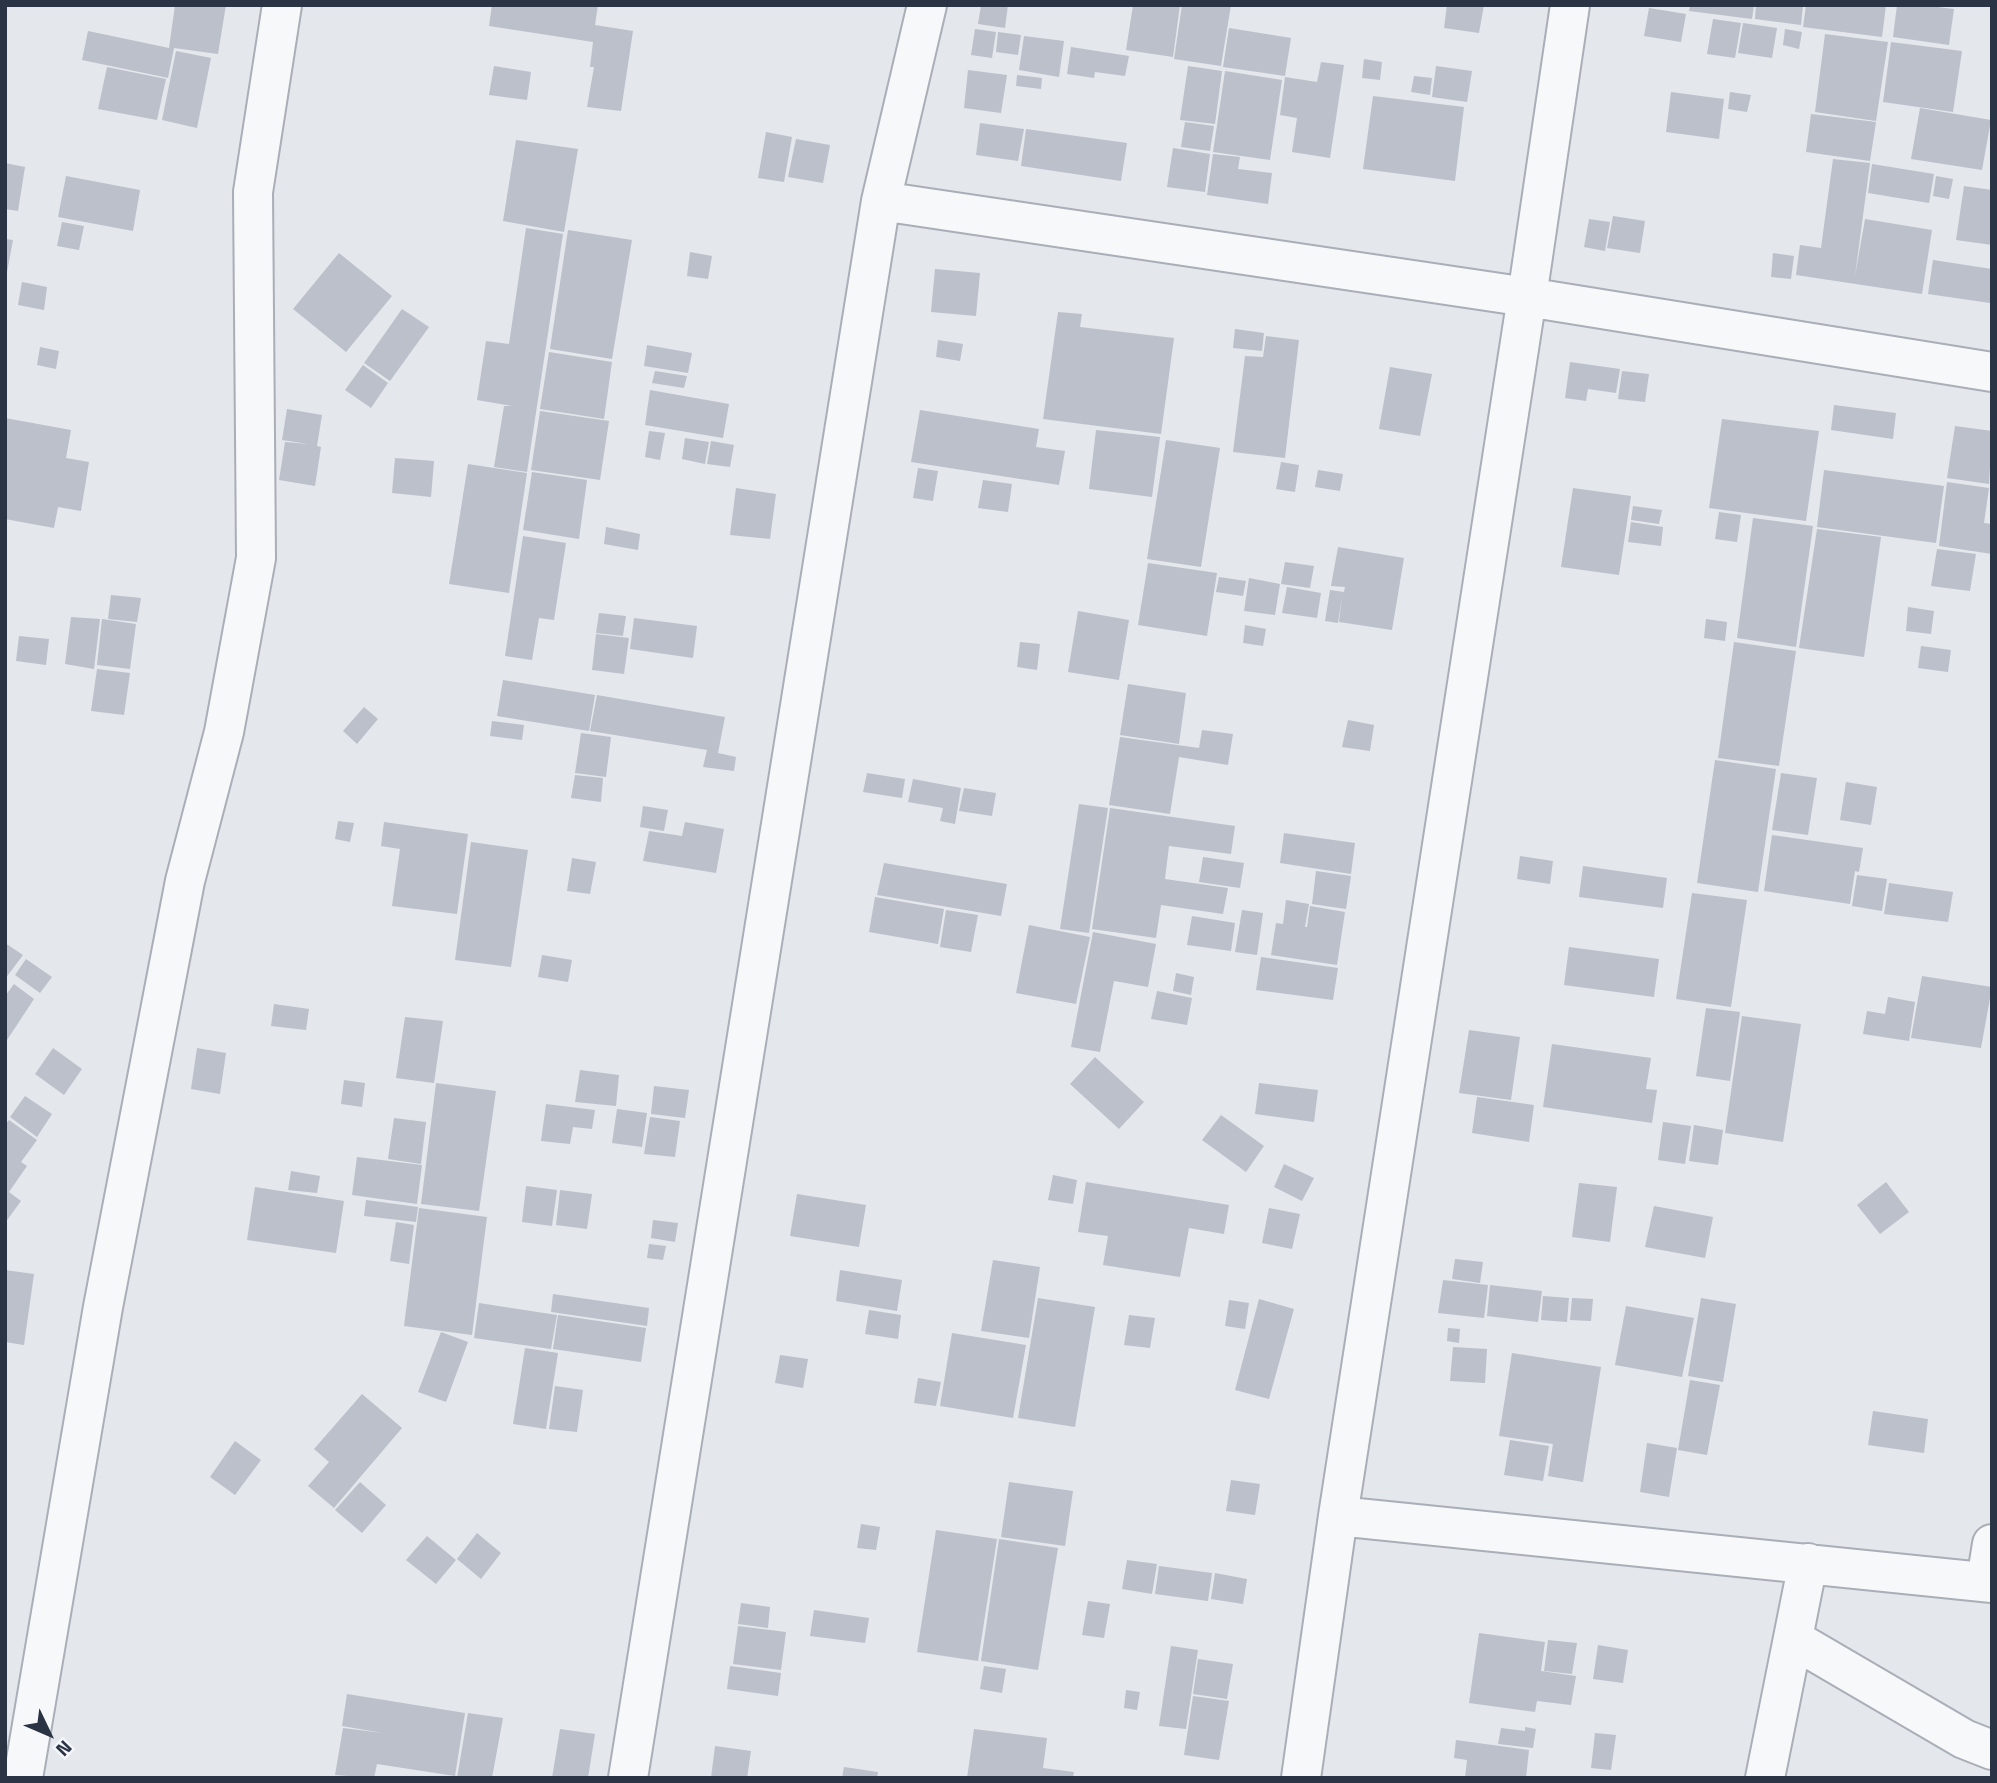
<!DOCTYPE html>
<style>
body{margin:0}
#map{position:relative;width:1997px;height:1783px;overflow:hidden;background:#e4e7ec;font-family:"Titillium Web",sans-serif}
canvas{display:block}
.frame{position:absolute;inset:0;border:7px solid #2b3445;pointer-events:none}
.north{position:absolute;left:14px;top:1699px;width:70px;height:70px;-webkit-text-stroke:5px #f4f6f9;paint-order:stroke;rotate:134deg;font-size:19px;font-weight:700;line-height:28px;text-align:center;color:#2b3445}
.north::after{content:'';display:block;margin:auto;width:24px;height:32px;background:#2b3445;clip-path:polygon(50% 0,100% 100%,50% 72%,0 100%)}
</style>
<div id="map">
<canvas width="1997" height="1783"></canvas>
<div class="frame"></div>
<div class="north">N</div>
</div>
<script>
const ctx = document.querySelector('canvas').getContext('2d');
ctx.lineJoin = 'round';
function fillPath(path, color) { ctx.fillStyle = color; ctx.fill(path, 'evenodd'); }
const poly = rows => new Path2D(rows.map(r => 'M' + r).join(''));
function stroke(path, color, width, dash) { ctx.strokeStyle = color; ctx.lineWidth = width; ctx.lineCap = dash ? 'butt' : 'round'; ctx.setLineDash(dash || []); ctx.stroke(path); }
const building = poly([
 [175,5,226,5,218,54,174,48,168,78,82,60,88,31,169,48],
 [492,5,598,5,595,25,633,31,621,111,587,107,594,67,590,67,593,42,489,26],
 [981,5,1008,5,1005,28,978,24],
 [1133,5,1180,5,1173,57,1126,50],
 [1182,5,1231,5,1221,66,1174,59],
 [1447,5,1484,5,1479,33,1444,28],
 [1690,5,1754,5,1752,19,1689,11],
 [1756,5,1803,5,1801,25,1755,19],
 [1806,5,1886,5,1882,37,1803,27],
 [1897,5,1921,5,1954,9,1949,45,1893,37],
 [1649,8,1686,14,1681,42,1644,36],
 [1713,19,1741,23,1735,58,1707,54],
 [1743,23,1777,28,1772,58,1738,53],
 [1229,28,1291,38,1285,76,1223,67],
 [975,29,996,32,992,58,971,55],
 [1785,29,1802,32,1799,49,1783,45],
 [998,32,1021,35,1018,55,996,52],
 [1825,34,1888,42,1876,121,1815,112],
 [1024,36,1064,41,1059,77,1019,70],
 [1891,42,1962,51,1953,112,1883,102],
 [1071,47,1129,56,1125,76,1095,72,1094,78,1067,74],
 [176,51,211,58,197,128,162,120],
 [1364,59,1382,62,1380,80,1362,78],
 [1321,62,1344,65,1330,158,1292,152,1297,118,1280,115,1285,77,1317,82],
 [494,66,531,72,527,100,489,95],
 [1188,66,1222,71,1215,124,1180,120],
 [1436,66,1472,71,1467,102,1432,97],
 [107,67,166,79,157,120,98,109],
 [968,70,1007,75,1001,113,964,108],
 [1225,71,1282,80,1270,160,1213,152],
 [1017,75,1042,78,1041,89,1016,86],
 [1414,76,1432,78,1430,95,1411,92],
 [1671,92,1724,99,1719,139,1666,132],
 [1730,92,1751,95,1747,112,1728,109],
 [1373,96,1464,107,1455,181,1363,169],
 [1920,108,1991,120,1982,170,1911,159],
 [1811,114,1876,122,1870,161,1806,152],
 [1185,122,1214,126,1210,151,1181,147],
 [980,123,1024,129,1018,161,976,155],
 [1026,129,1127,143,1121,181,1021,166],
 [766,132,792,137,784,182,758,178],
 [796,139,830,145,823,183,788,177],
 [516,140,578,149,564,232,503,221],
 [1173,148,1210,154,1205,192,1167,187],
 [1213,154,1240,157,1238,169,1272,173,1268,204,1207,195],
 [1833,159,1870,163,1855,276,1865,219,1932,230,1922,294,1796,275,1800,245,1821,248],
 [5,163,25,167,18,211,5,209],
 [1872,164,1934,174,1929,203,1868,193],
 [66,176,140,190,133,231,58,217],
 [1936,176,1953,179,1949,199,1933,196],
 [1964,186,1992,190,1992,245,1956,240],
 [1613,216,1645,221,1640,253,1607,248],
 [1589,219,1610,222,1605,251,1584,247],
 [62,222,84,226,79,250,57,246],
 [526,228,563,234,527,472,494,467,504,406,512,406,477,400,486,341,509,344],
 [568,230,632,240,612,359,550,349],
 [5,239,13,240,7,272,5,272],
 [690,252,712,256,708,279,687,276],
 [339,253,392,296,346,352,293,309],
 [1773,253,1794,256,1791,279,1771,277],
 [1933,260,1992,269,1990,303,1928,294],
 [935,269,980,273,976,316,931,312],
 [22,282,47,287,44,310,18,305],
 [402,309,429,327,390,381,364,363],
 [1058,312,1082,314,1080,327,1174,338,1161,434,1043,419],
 [1235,329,1264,333,1262,351,1233,348],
 [1266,336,1299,340,1285,458,1233,452,1245,356,1263,357],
 [938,340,963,344,960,361,936,357],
 [647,345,692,353,688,373,644,366],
 [40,347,59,351,56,369,37,365],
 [549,352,612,362,604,419,540,409],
 [1570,362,1620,369,1616,393,1588,389,1586,401,1565,398],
 [363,365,388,383,371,408,345,390],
 [1390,367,1432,374,1420,436,1379,429],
 [655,371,687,376,684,388,652,383],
 [1622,371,1649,374,1645,402,1618,399],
 [650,390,729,404,723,438,645,425],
 [1834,405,1896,413,1893,439,1831,430],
 [287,409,322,415,317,446,321,447,315,486,279,480,285,442,308,444,282,440],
 [920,410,1039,429,1036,447,1065,451,1059,485,911,462],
 [540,411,609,421,600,480,531,470],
 [5,418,71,430,66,458,89,462,81,511,58,507,54,528,5,519],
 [1722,419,1819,431,1806,521,1709,508],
 [1955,426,1992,431,1989,484,1947,478],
 [1096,430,1160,437,1152,497,1089,489],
 [649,431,665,433,660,460,645,457],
 [685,438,709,442,705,464,682,459],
 [1166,440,1220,448,1201,567,1147,559],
 [711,441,734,445,730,467,707,464],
 [395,458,434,461,431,497,392,493],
 [1281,462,1299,465,1295,492,1276,489],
 [468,464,527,473,509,593,449,584],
 [918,468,938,471,933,501,913,498],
 [1318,470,1343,474,1340,491,1315,487],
 [1824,470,1944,486,1936,543,1817,527],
 [532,472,587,480,579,539,523,530],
 [983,480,1012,484,1008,512,978,508],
 [1947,482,1989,488,1984,523,1992,524,1992,554,1939,546],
 [736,488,776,494,770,539,730,535],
 [1573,488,1631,496,1619,575,1561,567],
 [1633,506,1662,510,1659,524,1631,520],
 [1719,512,1741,515,1737,542,1715,539],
 [1753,518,1813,526,1796,647,1737,638],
 [1631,522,1663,527,1661,546,1628,542],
 [606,527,640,534,638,550,604,544],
 [1817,529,1881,537,1864,657,1799,648],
 [523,536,566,543,554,620,539,618,532,660,505,656],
 [1338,547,1404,558,1392,630,1339,622,1342,596,1338,623,1325,621,1330,590,1344,592,1345,587,1331,586],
 [1937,549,1976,554,1970,591,1931,586],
 [1285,562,1314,566,1310,588,1281,584],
 [1148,563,1217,573,1207,636,1138,625],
 [1219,577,1246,581,1243,596,1216,592],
 [1249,578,1280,584,1275,615,1244,611],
 [1287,587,1321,593,1317,618,1282,613],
 [111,595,141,598,137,622,108,619],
 [1908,607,1934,611,1931,634,1906,631],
 [1078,611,1129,620,1119,680,1068,672],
 [599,613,626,616,623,636,596,633],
 [71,617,100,619,94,669,65,664],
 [634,618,697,626,693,658,630,649],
 [102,619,136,624,130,669,97,665],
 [1706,619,1727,622,1725,641,1704,638],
 [1245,625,1266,629,1263,646,1243,643],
 [596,634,629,638,624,674,592,670],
 [19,636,49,639,46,665,16,661],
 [1020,642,1040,644,1037,670,1017,667],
 [1734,642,1796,651,1779,766,1718,758],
 [1921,646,1951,650,1948,672,1918,668],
 [97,669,130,673,124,715,91,711],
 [503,680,595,695,589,731,497,716],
 [1128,684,1186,693,1179,744,1120,735],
 [597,695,725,717,718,753,736,757,734,771,703,767,707,750,590,731],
 [364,707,378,719,357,744,343,731],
 [1348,720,1374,725,1370,751,1342,747],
 [492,721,524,725,522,740,490,736],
 [1202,730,1233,734,1228,765,1179,757,1170,814,1109,805,1120,737,1199,748],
 [581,733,611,737,606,777,575,773],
 [1715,760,1776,769,1758,892,1697,883],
 [867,773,905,779,902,798,863,792],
 [1781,773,1817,778,1808,835,1772,830],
 [575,775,603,778,601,802,571,798],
 [913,779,961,788,955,824,940,821,943,808,908,802],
 [1846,782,1877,787,1871,825,1840,820],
 [964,788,996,793,992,816,959,811],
 [1079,804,1108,808,1089,933,1060,929],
 [643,806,668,810,664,831,640,827],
 [1110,808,1235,826,1231,854,1169,846,1165,879,1228,888,1223,914,1161,905,1156,938,1092,929],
 [338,821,354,823,350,842,335,839],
 [384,822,468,834,457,914,392,906,400,849,381,846],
 [685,822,724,829,716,873,643,861,649,831,682,836],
 [1284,833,1355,843,1351,874,1280,863],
 [1772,835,1863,848,1859,872,1855,871,1850,904,1764,891],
 [471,842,528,850,511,967,455,960],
 [1520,856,1553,861,1550,884,1517,879],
 [1203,857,1244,863,1240,888,1199,882],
 [572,858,596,862,590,894,567,891],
 [884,863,1007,884,1001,916,877,895],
 [1583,866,1667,878,1663,908,1579,897],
 [1316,871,1351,876,1346,909,1312,904],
 [1857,875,1887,879,1882,911,1852,906],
 [1889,883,1953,892,1948,922,1884,914],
 [1692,893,1747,900,1731,1007,1676,999],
 [875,897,944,909,938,944,869,932],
 [1286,900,1309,904,1305,927,1307,927,1310,906,1345,912,1337,965,1271,955,1276,923,1283,924],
 [946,910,978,915,971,952,940,947],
 [1242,910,1263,913,1257,955,1235,952],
 [1192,916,1235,923,1231,951,1187,945],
 [1029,925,1090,937,1076,1004,1016,993],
 [1093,932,1156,944,1148,987,1114,981,1100,1052,1071,1047],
 [5,943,23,955,5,979],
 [1569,947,1659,959,1654,997,1564,985],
 [542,955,572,960,568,982,538,977],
 [1261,957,1338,968,1333,1000,1256,990],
 [26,959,52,977,40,993,15,975],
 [1176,973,1194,977,1191,995,1173,991],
 [1922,976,1992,987,1981,1048,1911,1038],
 [14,984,34,999,7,1040,5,996],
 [1157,991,1192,998,1187,1025,1151,1019],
 [1888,997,1915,1002,1909,1041,1863,1034,1867,1011,1885,1014],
 [274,1004,309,1009,306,1030,271,1026],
 [1706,1008,1740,1012,1730,1081,1696,1076],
 [1742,1016,1801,1024,1783,1142,1725,1133],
 [405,1017,443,1021,434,1083,396,1078],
 [1469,1030,1520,1037,1511,1100,1459,1093],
 [1552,1044,1651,1058,1646,1089,1657,1090,1652,1123,1543,1107],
 [53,1048,82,1069,64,1095,35,1074],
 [197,1048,226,1053,220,1094,191,1089],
 [1095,1057,1144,1102,1119,1129,1070,1084],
 [580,1070,619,1075,616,1106,575,1102],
 [344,1080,365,1083,362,1107,341,1104],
 [436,1083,496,1091,479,1211,421,1204],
 [1259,1083,1318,1090,1314,1122,1255,1114],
 [654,1086,689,1090,685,1118,651,1114],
 [25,1096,52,1114,37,1137,10,1117],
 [1477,1097,1534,1105,1529,1142,1472,1133],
 [546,1104,595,1110,592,1129,573,1127,570,1144,541,1141],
 [617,1109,647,1113,642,1147,612,1143],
 [1221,1115,1264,1146,1246,1172,1202,1140],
 [650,1117,680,1121,675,1157,644,1154],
 [394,1118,426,1122,421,1164,388,1159],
 [9,1120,37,1140,21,1162,27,1166,9,1192,21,1201,5,1223,5,1125],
 [1663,1122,1691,1126,1685,1164,1658,1160],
 [1694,1125,1723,1130,1718,1165,1689,1161],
 [357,1157,422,1165,417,1204,352,1195],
 [1284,1164,1314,1178,1302,1201,1274,1187],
 [291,1171,320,1176,317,1193,288,1190],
 [1053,1175,1077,1180,1073,1204,1048,1200],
 [1086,1182,1229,1205,1224,1234,1189,1228,1180,1277,1103,1265,1108,1236,1078,1232],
 [1886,1182,1909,1212,1880,1234,1857,1205],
 [1579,1183,1617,1187,1610,1242,1572,1237],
 [526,1186,557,1190,552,1226,522,1222],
 [255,1187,344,1201,336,1253,247,1240],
 [560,1190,592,1194,587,1229,556,1225],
 [797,1194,866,1205,859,1247,790,1236],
 [366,1200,418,1207,416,1222,364,1216],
 [1654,1206,1713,1217,1705,1258,1645,1247],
 [419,1208,487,1217,472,1335,404,1326],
 [1269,1208,1300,1214,1292,1249,1262,1243],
 [653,1220,678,1223,675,1242,651,1238],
 [396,1222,414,1225,409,1264,390,1261],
 [649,1244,666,1246,663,1260,647,1258],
 [1455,1259,1483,1262,1480,1283,1452,1279],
 [993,1260,1040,1267,1029,1338,981,1331],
 [5,1270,34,1274,24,1345,5,1342],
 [840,1270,902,1280,897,1311,836,1301],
 [1443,1280,1488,1285,1484,1318,1438,1313],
 [1490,1285,1542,1291,1538,1322,1487,1316],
 [553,1294,649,1308,647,1326,551,1312],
 [1543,1296,1569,1298,1567,1322,1541,1320],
 [1038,1298,1095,1307,1075,1427,1018,1418],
 [1572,1298,1593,1299,1591,1321,1570,1320],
 [1701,1298,1736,1304,1723,1382,1688,1376],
 [1259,1299,1294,1309,1269,1399,1235,1390],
 [1229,1300,1249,1303,1245,1329,1225,1326],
 [479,1303,557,1315,551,1349,474,1338],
 [1626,1306,1694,1318,1682,1377,1615,1365],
 [869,1310,901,1315,898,1339,865,1334],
 [558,1315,646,1328,641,1362,553,1349],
 [1129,1315,1155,1318,1150,1348,1124,1345],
 [1448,1328,1460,1329,1459,1343,1447,1341],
 [441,1332,468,1342,446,1402,418,1392],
 [952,1333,1026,1345,1013,1418,940,1406],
 [1453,1347,1487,1349,1485,1383,1450,1381],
 [525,1348,558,1353,546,1429,513,1424],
 [1512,1353,1601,1367,1583,1482,1548,1476,1553,1444,1499,1436],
 [780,1355,808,1359,803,1388,775,1383],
 [918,1378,941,1382,936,1406,914,1403],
 [1690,1380,1720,1385,1707,1455,1678,1450],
 [555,1386,583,1390,577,1432,549,1429],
 [362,1394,402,1428,334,1508,308,1486,329,1462,314,1449],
 [1873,1411,1928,1419,1924,1453,1868,1445],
 [1510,1440,1549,1446,1543,1481,1504,1475],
 [235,1441,261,1460,235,1495,210,1477],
 [1647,1443,1677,1448,1669,1497,1640,1492],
 [1231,1480,1260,1484,1255,1515,1226,1511],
 [360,1482,386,1505,362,1533,335,1510],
 [1009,1482,1073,1491,1065,1546,1001,1537],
 [861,1524,880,1527,876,1550,857,1548],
 [936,1530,997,1539,978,1661,917,1652],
 [477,1533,501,1553,481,1579,457,1559],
 [427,1536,456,1560,436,1584,406,1560],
 [999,1539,1058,1548,1038,1670,981,1661],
 [1127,1560,1157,1564,1152,1594,1122,1589],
 [1159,1566,1212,1573,1208,1601,1155,1594],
 [1215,1573,1247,1579,1243,1604,1211,1599],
 [1088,1601,1110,1604,1104,1638,1082,1635],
 [741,1603,770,1607,768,1628,738,1624],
 [814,1610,869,1618,865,1643,810,1636],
 [738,1626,786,1632,781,1670,733,1664],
 [1479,1633,1545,1642,1541,1671,1576,1676,1571,1705,1537,1701,1535,1712,1469,1703],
 [1548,1640,1577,1643,1572,1674,1544,1671],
 [1598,1645,1628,1650,1623,1683,1593,1679],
 [1171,1646,1198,1650,1186,1729,1159,1726],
 [1198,1659,1233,1664,1227,1699,1193,1694],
 [730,1666,781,1673,778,1696,727,1689],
 [984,1666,1006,1669,1002,1693,980,1689],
 [1126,1690,1140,1692,1137,1710,1124,1708],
 [347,1694,465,1713,455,1776,377,1764,374,1778,335,1775,343,1728,383,1733,342,1726],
 [1193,1696,1229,1701,1219,1760,1184,1755],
 [468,1713,503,1718,492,1778,457,1778],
 [1525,1727,1536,1729,1533,1748,1498,1744,1501,1728,1525,1731],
 [560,1729,595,1734,588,1778,552,1778],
 [974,1729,1047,1738,1043,1768,1074,1772,1073,1778,967,1778],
 [1595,1733,1616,1735,1611,1770,1591,1768],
 [1456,1740,1529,1750,1526,1778,1465,1778,1467,1760,1454,1758],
 [715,1746,751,1751,747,1778,711,1778],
 [844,1767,878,1772,877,1778,842,1778]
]);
const street = poly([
 [881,201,1527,297,1992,372],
 [1338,1516,1992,1583],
 [1986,1581,1992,1544],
 [1793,1639,1964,1739,1992,1750],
 [23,1778,103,1307,185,881,224,732,256,558,253,192,282,5],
 [628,1778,881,201,927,5],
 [1301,1778,1338,1516,1527,297,1570,5],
 [1765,1778,1808,1563]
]);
fillPath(building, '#bbc0ca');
stroke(street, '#a9aeb7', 42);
stroke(street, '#f7f8fa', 38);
</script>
